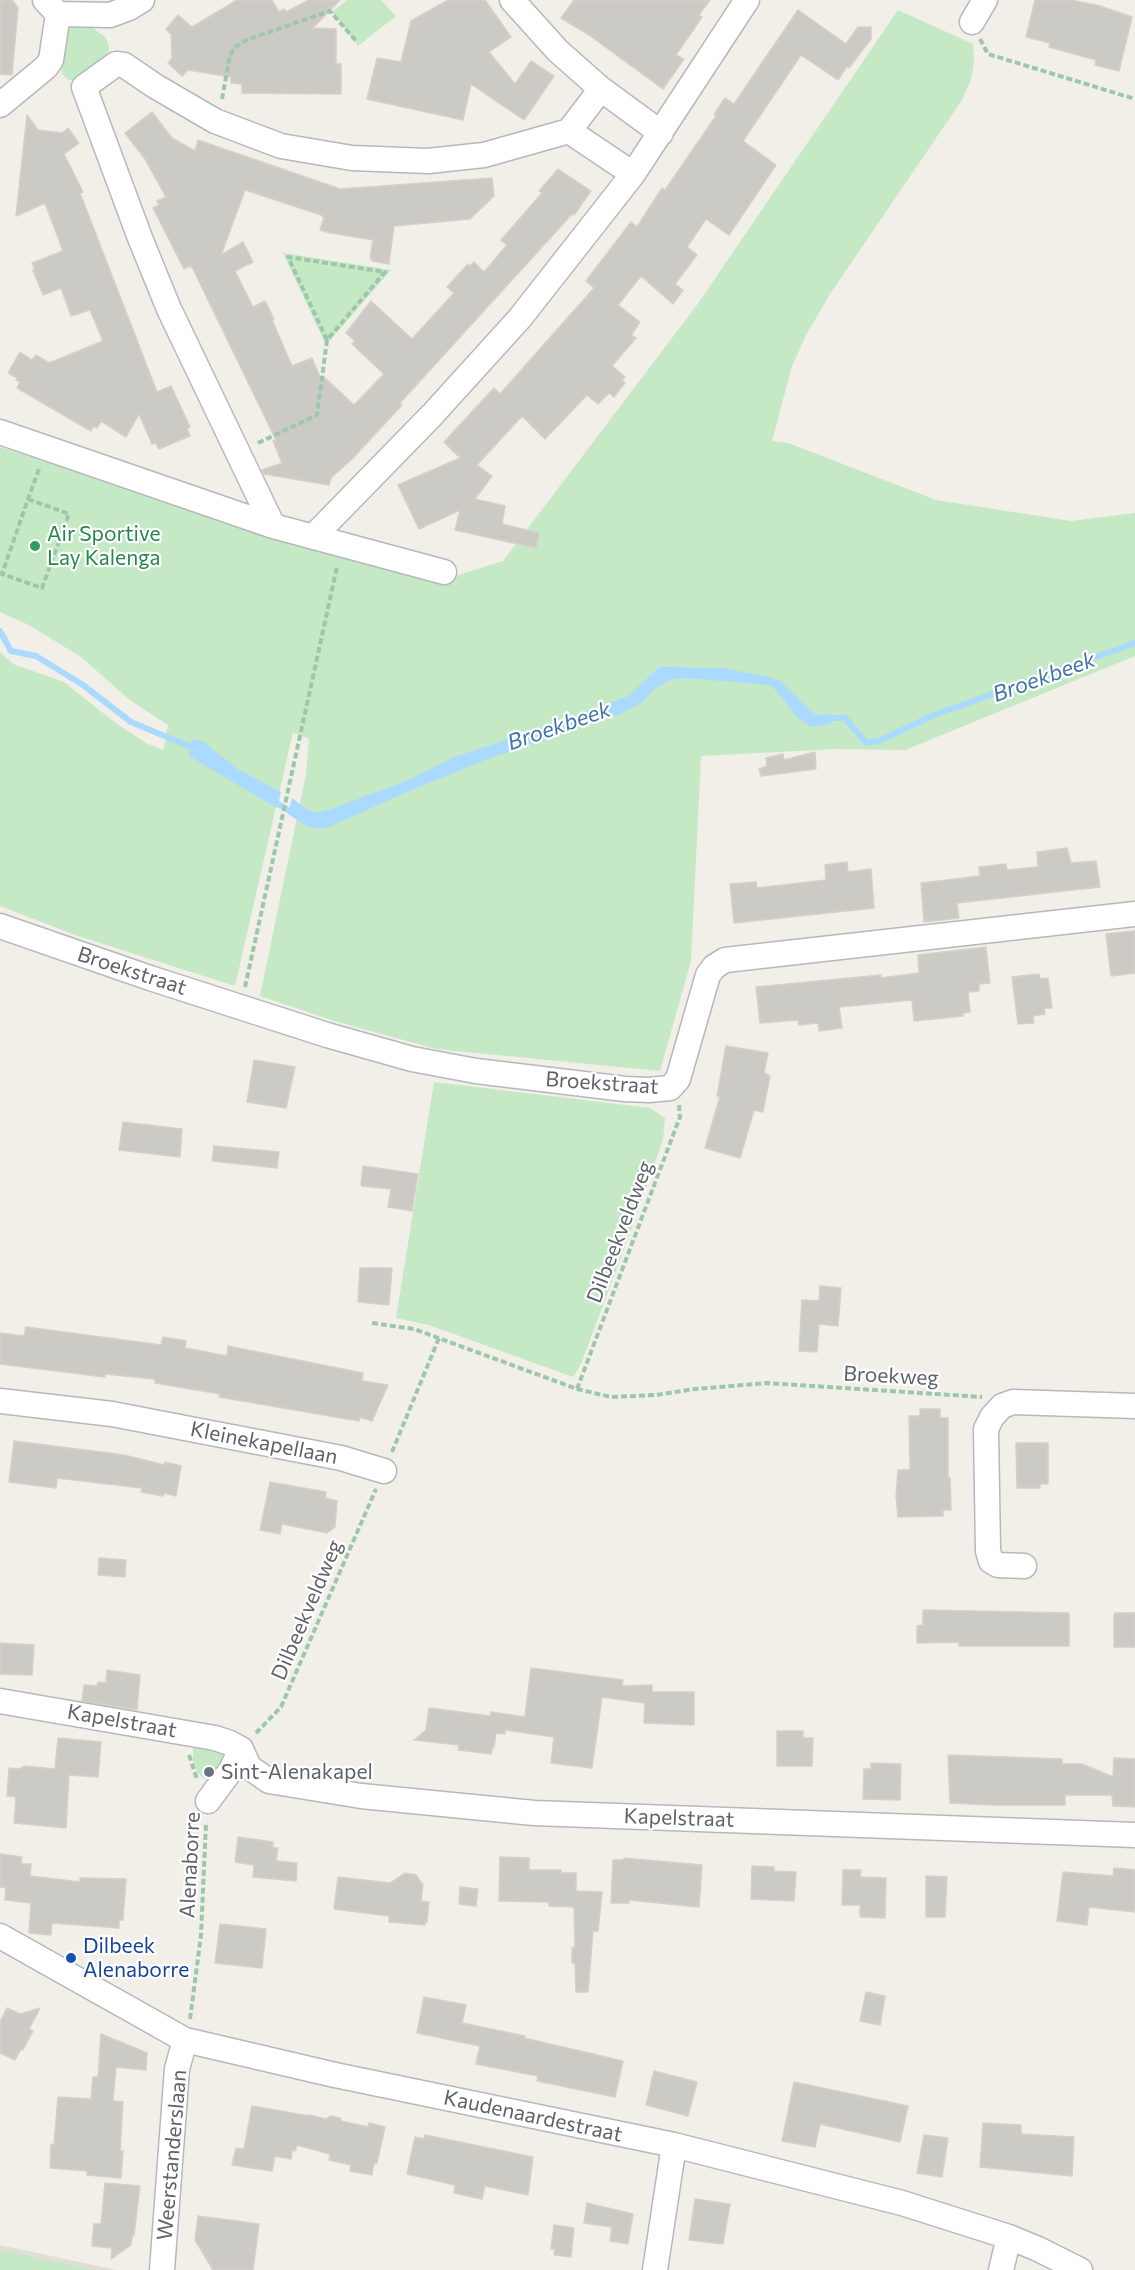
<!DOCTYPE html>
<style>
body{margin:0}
canvas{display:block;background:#f1efe8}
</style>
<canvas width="1135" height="2270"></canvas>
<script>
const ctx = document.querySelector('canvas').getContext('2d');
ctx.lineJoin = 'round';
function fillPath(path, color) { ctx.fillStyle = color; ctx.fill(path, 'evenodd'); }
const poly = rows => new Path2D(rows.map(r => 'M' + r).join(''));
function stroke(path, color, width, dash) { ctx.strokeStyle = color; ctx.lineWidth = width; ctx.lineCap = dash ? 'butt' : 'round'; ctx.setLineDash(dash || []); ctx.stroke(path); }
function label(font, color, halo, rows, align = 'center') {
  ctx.font = font + ' Commissioner,sans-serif'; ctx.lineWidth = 4.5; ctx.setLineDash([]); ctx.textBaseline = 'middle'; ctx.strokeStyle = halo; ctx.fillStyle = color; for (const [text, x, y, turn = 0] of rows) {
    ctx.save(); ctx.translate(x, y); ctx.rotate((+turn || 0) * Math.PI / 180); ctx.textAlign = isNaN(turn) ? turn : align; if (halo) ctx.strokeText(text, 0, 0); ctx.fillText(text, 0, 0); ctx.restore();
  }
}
const education = poly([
 [0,2245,117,2270,0,2270]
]);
const green = poly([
 [347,0,381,0,396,16,358,46,332,12],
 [898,10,973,44,974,62,971,80,962,100,830,294,806,335,792,366,772,441,788,443,936,500,1071,521,1135,513,1135,656,905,750,836,749,701,756,691,961,660,1071,436,1049,331,1020,260,996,306,774,309,739,293,732,235,986,75,935,0,906,0,652,13,664,64,682,117,724,146,743,163,750,168,725,131,701,81,657,29,625,0,612,0,447,135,491,443,580,503,561,697,305],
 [70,25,89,25,105,37,109,46,108,56,79,81,69,80,62,74,59,64,63,32],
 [283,253,391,270,326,345],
 [434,1082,650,1108,665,1118,663,1140,630,1233,581,1364,573,1377,429,1325,396,1318],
 [193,1745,224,1752,225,1756,212,1782,203,1778,198,1773,193,1761],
 [0,2250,94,2270,0,2270]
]);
const water = poly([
 [659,667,721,668,765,676,780,681,814,714,822,715,830,713,831,724,811,727,797,717,774,688,769,685,686,678,672,679,655,688,643,702,622,713,485,760,400,795,336,824,323,829,310,828,288,814,292,798,308,810,317,813,331,809,406,781,457,756,531,732,629,696],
 [192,739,202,741,239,770,281,792,277,808,189,756]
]);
const stream = poly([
 [0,631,11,651,36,656,83,685,131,722,196,749],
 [824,718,845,718,866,743,879,741,934,715,1135,643],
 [272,800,296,815]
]);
const building = poly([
 [0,0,12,0,18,8,12,75,0,74,0,0],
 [237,0,272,0,279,12,284,9,286,12,309,0,340,0,313,28,336,29,336,64,341,64,341,94,242,93,242,84,231,83,231,77,188,70,182,76,168,63,172,58,171,34,166,29,178,15,192,27,237,0],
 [448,0,485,0,511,37,489,52,515,84,531,61,554,76,524,120,471,84,463,120,367,99,377,58,401,62,411,21,448,0],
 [574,0,710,0,699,15,702,17,676,55,684,59,663,89,589,35,561,18,574,0],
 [1035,0,1071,0,1100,6,1132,17,1119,71,1095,65,1096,60,1049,47,1050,43,1026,37,1035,0],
 [798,10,846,44,858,27,871,27,871,39,849,68,847,66,838,80,801,55,743,141,776,165,729,235,706,219,687,247,697,255,675,284,683,290,673,304,641,276,618,305,640,322,631,335,636,338,612,366,625,377,622,380,625,383,614,397,609,393,598,404,587,395,545,439,522,416,477,465,492,476,475,499,505,506,502,524,539,533,536,548,455,530,460,510,419,529,398,485,460,458,444,442,494,388,500,394,594,288,586,281,631,222,637,227,662,188,665,190,716,116,714,114,725,98,734,104,798,10],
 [152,112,172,138,195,151,198,140,340,189,492,178,494,196,470,219,394,226,389,264,372,261,372,259,370,258,373,240,331,233,320,230,324,218,321,215,245,190,221,255,243,242,253,262,235,271,253,307,265,301,274,319,272,320,292,366,312,358,321,379,323,376,354,405,384,374,352,344,355,341,346,333,371,301,412,339,454,293,447,287,468,264,470,266,474,262,484,272,507,245,501,240,542,193,539,191,558,169,591,191,574,215,572,214,400,403,402,405,353,458,331,478,329,485,264,474,262,470,282,463,273,441,276,440,193,269,190,266,184,269,153,208,159,205,157,201,166,197,145,159,125,133,152,112],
 [27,115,38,130,62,133,68,128,79,143,64,154,83,192,80,193,157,392,171,386,190,427,187,429,190,436,159,449,156,443,152,444,139,414,126,437,101,421,97,428,93,426,91,431,17,388,20,382,16,380,18,378,8,373,20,352,32,360,36,355,49,363,103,341,90,310,71,316,61,288,43,295,33,270,35,269,32,263,63,251,45,203,16,216,27,115],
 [815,752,816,769,761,776,759,769,767,766,766,758,783,754,784,760,815,752],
 [1067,848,1071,863,1096,861,1100,887,957,903,959,918,924,922,921,883,980,876,979,867,1006,864,1007,870,1038,867,1037,852,1067,848],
 [847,862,848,872,871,869,874,908,734,923,730,884,756,882,757,888,826,880,825,865,847,862],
 [1135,931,1135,973,1111,976,1106,934,1135,931],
 [986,947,990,983,979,984,979,991,968,992,970,1012,963,1013,963,1016,914,1021,912,1000,839,1007,842,1028,819,1031,818,1023,799,1025,798,1020,760,1023,756,987,881,975,881,978,919,973,918,955,986,947],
 [1039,974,1040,979,1048,978,1052,1008,1044,1008,1045,1014,1033,1016,1034,1023,1018,1024,1012,977,1039,974],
 [726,1046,768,1053,764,1073,770,1076,763,1112,754,1110,740,1158,705,1148,720,1096,717,1096,726,1046],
 [254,1060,295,1067,286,1108,247,1102,254,1060],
 [123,1122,182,1129,180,1157,119,1150,123,1122],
 [214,1146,279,1152,277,1168,212,1161,214,1146],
 [363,1166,418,1174,412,1211,388,1207,391,1189,362,1186,361,1184,363,1166],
 [360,1268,392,1268,389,1305,358,1302,360,1268],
 [820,1286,841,1288,838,1326,819,1324,817,1352,799,1351,802,1300,819,1301,820,1286],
 [26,1327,161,1345,163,1337,186,1341,185,1348,227,1356,228,1346,363,1373,362,1381,388,1385,372,1421,360,1417,359,1421,219,1397,220,1394,155,1383,155,1379,105,1374,105,1377,0,1364,0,1333,24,1336,26,1327],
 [920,1409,940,1409,940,1418,948,1418,948,1478,950,1478,951,1510,943,1510,943,1516,898,1517,896,1496,898,1470,910,1470,909,1416,920,1416,920,1409],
 [14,1441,124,1455,164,1465,165,1462,181,1466,176,1496,164,1493,163,1496,141,1492,142,1488,57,1478,56,1488,9,1482,14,1441],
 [1016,1443,1048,1443,1048,1484,1040,1484,1040,1488,1017,1488,1016,1443],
 [270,1482,326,1492,325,1498,337,1501,335,1527,327,1533,282,1524,280,1534,260,1530,270,1482],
 [99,1558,126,1560,125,1577,98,1575,99,1558],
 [923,1610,1069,1613,1069,1646,959,1646,959,1642,917,1643,917,1626,923,1625,923,1610],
 [1115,1613,1135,1613,1135,1647,1114,1647,1114,1615,1115,1613],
 [0,1643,34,1645,32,1675,0,1674,0,1643],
 [531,1668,623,1680,622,1686,652,1685,652,1692,694,1692,694,1725,644,1723,645,1703,602,1697,592,1768,551,1763,554,1737,505,1730,505,1734,496,1733,494,1748,492,1748,491,1754,458,1750,459,1745,414,1740,426,1730,429,1708,491,1716,491,1712,525,1717,531,1668],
 [107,1670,140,1675,137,1710,82,1701,84,1685,97,1686,98,1682,106,1683,107,1670],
 [777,1731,803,1731,803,1738,813,1738,812,1766,777,1766,777,1731],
 [58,1738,101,1742,98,1777,69,1775,66,1828,14,1823,16,1797,7,1796,9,1768,19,1769,25,1766,55,1769,58,1738],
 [948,1755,1062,1759,1062,1764,1082,1764,1113,1777,1114,1758,1135,1759,1135,1807,1113,1806,1112,1795,1065,1795,1065,1805,992,1805,950,1803,948,1755],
 [871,1763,901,1764,900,1800,863,1799,864,1769,871,1769,871,1763],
 [238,1837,273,1842,273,1848,278,1848,276,1861,297,1863,296,1881,253,1877,254,1865,235,1862,238,1837],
 [0,1854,22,1857,21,1864,31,1864,30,1876,80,1882,80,1878,126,1879,123,1920,119,1920,119,1928,52,1923,51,1935,29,1933,31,1903,5,1900,6,1888,0,1887,0,1854],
 [500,1857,529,1858,529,1870,561,1870,561,1873,576,1873,576,1891,602,1892,598,1931,593,1931,588,1992,576,1992,575,1963,572,1963,572,1948,575,1947,574,1907,549,1906,549,1902,499,1901,500,1857],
 [624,1858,702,1865,699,1907,629,1900,629,1903,611,1903,613,1860,624,1860,624,1858],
 [752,1866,774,1867,774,1871,796,1872,794,1901,751,1899,752,1866],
 [1114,1868,1135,1870,1135,1912,1089,1907,1087,1925,1057,1921,1063,1872,1113,1876,1114,1868],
 [843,1870,861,1870,860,1877,886,1878,885,1918,860,1917,860,1905,842,1905,843,1870],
 [405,1873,416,1875,423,1885,421,1901,429,1902,427,1922,425,1922,425,1925,389,1922,389,1916,334,1909,338,1877,390,1883,405,1873],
 [926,1876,947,1877,945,1917,926,1917,926,1876],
 [460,1887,478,1889,476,1906,459,1904,460,1887],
 [220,1924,266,1929,262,1968,215,1963,220,1924],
 [866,1992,885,1996,880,2025,860,2021,866,1992],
 [424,1997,466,2005,462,2023,525,2036,524,2038,623,2061,615,2097,537,2081,538,2076,476,2064,480,2046,417,2033,424,1997],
 [7,2008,20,2014,40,2008,29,2029,33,2031,23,2050,21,2049,15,2060,0,2053,0,2022,7,2008],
 [101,2034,147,2053,146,2070,116,2067,113,2101,123,2102,120,2151,123,2151,121,2178,87,2175,87,2171,50,2168,51,2144,54,2145,58,2097,91,2099,93,2077,98,2077,101,2034],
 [654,2071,697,2082,688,2116,646,2105,654,2071],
 [794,2082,908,2106,900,2142,820,2124,815,2147,782,2141,794,2082],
 [252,2106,309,2116,309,2115,326,2119,330,2116,340,2118,341,2121,368,2127,369,2123,385,2127,377,2163,375,2163,373,2167,372,2175,350,2171,351,2165,329,2160,330,2154,297,2145,295,2151,292,2150,291,2159,275,2156,272,2171,232,2165,236,2148,244,2149,252,2106],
 [983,2123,1021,2125,1021,2134,1074,2137,1072,2176,980,2167,983,2123],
 [425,2135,533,2157,528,2195,485,2186,482,2199,454,2193,455,2185,407,2174,415,2137,424,2139,425,2135],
 [924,2135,948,2138,942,2177,917,2173,924,2135],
 [105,2183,140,2186,134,2235,132,2237,131,2245,111,2259,112,2248,92,2246,94,2224,101,2224,105,2183],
 [695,2199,730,2204,723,2244,689,2240,695,2199],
 [587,2203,633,2214,628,2244,610,2241,612,2227,584,2223,587,2203],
 [198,2216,259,2224,253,2270,213,2270,195,2240,198,2216],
 [554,2225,574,2228,571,2257,554,2255,555,2249,551,2249,554,2225]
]);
const path = poly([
 [980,39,988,54,1135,99],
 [222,99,230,55,235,47,246,40,330,11,357,42],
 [258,443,317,415,327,340,385,272,288,257,327,340],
 [28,499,69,514,42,588,2,574,28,499,39,469],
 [245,987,337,567],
 [372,1323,414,1329,577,1389,611,1397,656,1395,695,1389,767,1383,982,1397],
 [577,1389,675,1130,680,1117,679,1105],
 [392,1452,439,1338],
 [256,1733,281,1707,376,1489],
 [189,1755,197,1779],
 [190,2019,201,1935,206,1823]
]);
const street = poly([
 [512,0,558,51,601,89,661,133],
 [58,14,110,15,129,8,142,0],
 [972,22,985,0],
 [0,105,46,67,51,60,58,14,45,0],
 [569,131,633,174],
 [569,131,601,89],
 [0,432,273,526,444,572],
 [273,526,169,309,140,238,84,87,116,64,124,65,155,86,215,121,281,146,352,158,428,161,484,155,569,131],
 [313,537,432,415,520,318,633,174,747,0],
 [0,926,150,978,327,1035,412,1059,476,1071,625,1089,649,1090,670,1088,678,1079,708,975,714,967,725,960,1135,914],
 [0,1401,112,1414,341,1458,384,1471],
 [1024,1566,998,1565,991,1561,988,1551,986,1429,992,1417,1002,1406,1013,1402,1135,1406],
 [0,1701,215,1738,230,1743,241,1749,249,1767,269,1781,361,1796,534,1813,1135,1835],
 [208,1801,231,1770,241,1749],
 [0,1936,185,2040,335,2075,674,2145,902,2203,1009,2237,1038,2249,1080,2270],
 [162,2270,177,2069,185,2040],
 [655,2270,674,2145],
 [1001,2270,1009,2237]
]);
const markers = [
 [35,546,6,"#2e9e5b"],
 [209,1772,6,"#6b7280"],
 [71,1958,6,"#1a4fb4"]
];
const leisureNames = [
 ["Air Sportive",47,534],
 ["Lay Kalenga",47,558]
];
const streetNames = [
 ["Broekstraat",132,971,18],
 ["Broekstraat",602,1083,4],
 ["Dilbeekveldweg",620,1232,-69],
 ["Broekweg",891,1376,3],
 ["Kleinekapellaan",264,1443,11],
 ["Dilbeekveldweg",307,1610,-67],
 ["Kapelstraat",122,1721,10],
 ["Kapelstraat",679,1818,2],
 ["Alenaborre",190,1865,-87],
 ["Kaudenaardestraat",533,2116,12],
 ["Weerstanderslaan",172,2155,-85]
];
const worshipNames = [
 ["Sint-Alenakapel",221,1772]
];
const transitNames = [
 ["Dilbeek",83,1946],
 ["Alenaborre",83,1970]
];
const waterNames = [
 ["Broekbeek",1044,677,-20],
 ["Broekbeek",559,726,-19]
];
fillPath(education, '#e1ded6');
fillPath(green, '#c5e8c5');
fillPath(water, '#aadaff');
stroke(stream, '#aadaff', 6);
fillPath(building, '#cccac5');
stroke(building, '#d6d1c6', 1.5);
stroke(street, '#b5b8bc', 27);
stroke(path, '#9cc7a9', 4, [6, 3]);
stroke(street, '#fff', 24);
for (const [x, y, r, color] of markers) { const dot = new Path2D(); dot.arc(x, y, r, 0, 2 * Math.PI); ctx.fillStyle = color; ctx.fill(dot); stroke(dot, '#fff', 2); }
label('21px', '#27864d', '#fff', leisureNames, 'left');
label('21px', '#5f6368', '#fff', streetNames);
label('21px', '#5b616d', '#fff', worshipNames, 'left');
label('21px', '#164399', '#fff', transitNames, 'left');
label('italic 22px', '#4174aa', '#fff', waterNames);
</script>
